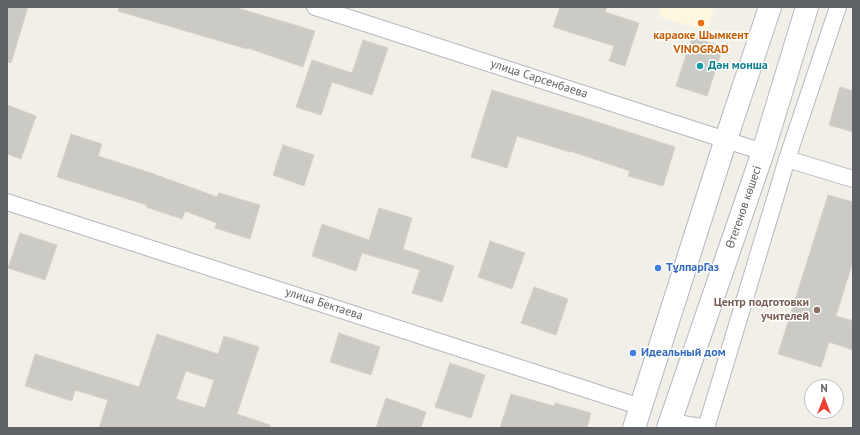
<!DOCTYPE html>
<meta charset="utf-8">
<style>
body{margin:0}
#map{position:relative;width:860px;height:435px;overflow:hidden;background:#f1efe8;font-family:"PT Sans",sans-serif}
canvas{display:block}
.frame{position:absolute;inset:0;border:8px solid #5f6368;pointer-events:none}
.north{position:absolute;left:804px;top:379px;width:40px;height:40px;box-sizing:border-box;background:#fff;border:1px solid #bfc1c3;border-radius:50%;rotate:0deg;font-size:11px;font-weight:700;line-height:16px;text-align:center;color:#5f6368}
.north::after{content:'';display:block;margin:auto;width:14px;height:18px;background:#ea4335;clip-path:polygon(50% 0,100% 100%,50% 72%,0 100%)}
</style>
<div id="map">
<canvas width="860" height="435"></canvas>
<div class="frame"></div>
<div class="north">N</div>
</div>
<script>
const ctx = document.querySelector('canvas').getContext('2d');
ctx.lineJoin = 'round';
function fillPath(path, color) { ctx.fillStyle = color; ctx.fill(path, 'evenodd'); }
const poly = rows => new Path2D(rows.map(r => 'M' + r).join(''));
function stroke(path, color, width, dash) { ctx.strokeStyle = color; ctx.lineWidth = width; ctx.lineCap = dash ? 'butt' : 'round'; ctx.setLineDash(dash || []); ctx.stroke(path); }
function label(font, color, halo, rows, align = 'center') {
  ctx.font = font + ' "PT Sans",sans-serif'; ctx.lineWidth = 3; ctx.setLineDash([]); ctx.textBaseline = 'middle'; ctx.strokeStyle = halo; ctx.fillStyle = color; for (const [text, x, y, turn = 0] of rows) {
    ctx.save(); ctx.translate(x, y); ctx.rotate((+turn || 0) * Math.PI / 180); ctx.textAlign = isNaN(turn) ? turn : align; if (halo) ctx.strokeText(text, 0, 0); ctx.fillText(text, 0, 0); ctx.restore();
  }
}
const commercial = poly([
 [661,7,714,7,707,31,658,16]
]);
const building = poly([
 [7,7,28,7,11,63,7,62,7,7],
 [119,7,234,7,315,31,303,67,248,48,247,49,118,11,119,7],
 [560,7,607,7,605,12,639,23,625,66,609,61,614,46,553,27,560,7],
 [692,37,723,47,707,96,676,86,692,37],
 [363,40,388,48,372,95,332,82,321,115,296,107,312,60,352,73,363,40],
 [840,87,853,91,853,132,829,125,840,87],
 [492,90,585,118,675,147,663,186,628,176,630,171,570,151,570,152,517,136,507,168,471,157,492,90],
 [7,105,36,116,21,159,7,154,7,105],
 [71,134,102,144,98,156,151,173,217,197,219,193,260,205,250,239,215,228,217,223,185,211,182,219,146,207,147,205,57,177,71,134],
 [283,145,314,155,304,186,273,175,283,145],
 [828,195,853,202,853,261,836,316,853,321,853,350,829,342,821,367,778,354,828,195],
 [379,208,412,218,403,249,454,266,442,302,412,293,420,270,362,253,356,271,312,256,322,224,369,240,379,208],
 [20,233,57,245,45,280,8,268,20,233],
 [490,241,525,253,512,289,478,277,490,241],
 [534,287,568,299,556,335,521,323,534,287],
 [339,333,380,347,371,375,330,362,339,333],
 [157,334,218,354,224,336,259,347,237,414,270,425,270,428,99,428,108,400,75,390,72,401,25,386,35,354,139,387,157,334],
 [186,371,214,380,205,408,176,399,186,371],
 [450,363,485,375,471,418,435,407,450,363],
 [511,394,554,406,555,403,591,413,587,428,500,428,511,394],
 [386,398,426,412,421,428,376,428,386,398]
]);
const street = poly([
 [315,7,763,152],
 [787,159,853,179],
 [7,202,641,407],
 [670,422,708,428],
 [706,428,787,159,838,7]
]);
const secondary = poly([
 [634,428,726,139,770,7],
 [668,428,763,152,807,7]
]);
const markers = [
 [701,23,4,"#e8710a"],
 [700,66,4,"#0f9aa8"],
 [658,268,4,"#3f7fe0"],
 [817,310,4,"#8d6e63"],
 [633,353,4,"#3f7fe0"]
];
const foodNames = [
 ["караоке Шымкент",701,36],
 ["VINOGRAD",701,50]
];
const cultureNames = [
 ["Дән монша",708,66]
];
const streetNames = [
 ["улица Сарсенбаева",539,79,18],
 ["Өтегенов көшесі",744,207,-71],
 ["улица Бектаева",324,304,18]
];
const shopNames = [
 ["ТұлпарГаз",666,268],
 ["Идеальный дом",641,353]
];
const educationNames = [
 ["Центр подготовки",809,303],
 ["учителей",809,317]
];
fillPath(commercial, '#fef7e0');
fillPath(building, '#cccac5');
stroke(building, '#d6d1c6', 1);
stroke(street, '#b5b8bc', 18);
stroke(secondary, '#b6babf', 24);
stroke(street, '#fff', 16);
stroke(secondary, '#fff', 22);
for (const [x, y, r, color] of markers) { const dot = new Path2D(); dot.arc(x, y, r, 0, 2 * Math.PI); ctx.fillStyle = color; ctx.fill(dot); stroke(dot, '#fff', 1.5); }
label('bold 12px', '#c56008', '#fff', foodNames);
label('bold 12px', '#0d838f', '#fff', cultureNames, 'left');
label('12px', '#5f6368', '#fff', streetNames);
label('bold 12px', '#366cbe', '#fff', shopNames, 'left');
label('bold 12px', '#785e54', '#fff', educationNames, 'right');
</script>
